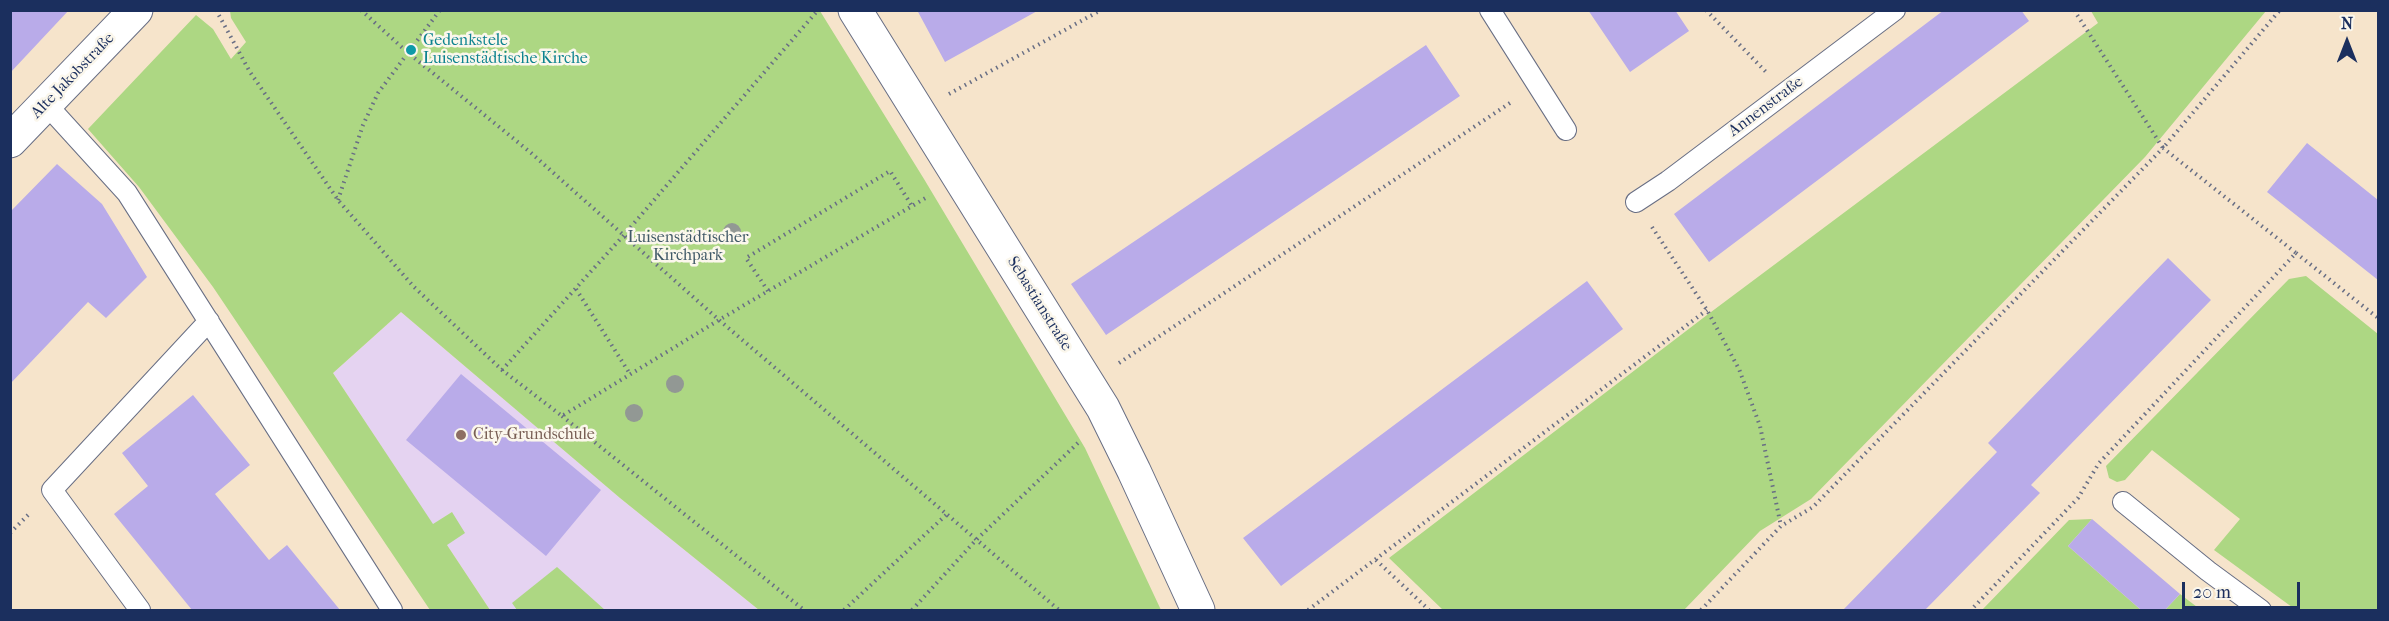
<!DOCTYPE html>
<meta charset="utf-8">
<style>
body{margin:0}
#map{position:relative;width:2389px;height:621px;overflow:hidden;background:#f6e4cb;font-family:"IM FELL French Canon",serif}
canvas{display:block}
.frame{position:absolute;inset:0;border:12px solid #1b2f5e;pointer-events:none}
.north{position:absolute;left:2317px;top:12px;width:60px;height:60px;-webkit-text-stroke:4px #fbf7ec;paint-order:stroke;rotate:0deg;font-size:16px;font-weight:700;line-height:24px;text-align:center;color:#1b2f5e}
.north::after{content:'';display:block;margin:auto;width:21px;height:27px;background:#1b2f5e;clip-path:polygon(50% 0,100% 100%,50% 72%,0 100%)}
.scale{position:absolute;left:2182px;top:582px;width:118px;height:27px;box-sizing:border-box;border:3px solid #1b2f5e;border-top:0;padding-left:8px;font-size:18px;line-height:21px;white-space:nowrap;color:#1b2f5e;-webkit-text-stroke:4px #fbf7ec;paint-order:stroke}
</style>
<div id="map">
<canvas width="2389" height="621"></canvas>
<div class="frame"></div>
<div class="north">N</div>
<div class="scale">20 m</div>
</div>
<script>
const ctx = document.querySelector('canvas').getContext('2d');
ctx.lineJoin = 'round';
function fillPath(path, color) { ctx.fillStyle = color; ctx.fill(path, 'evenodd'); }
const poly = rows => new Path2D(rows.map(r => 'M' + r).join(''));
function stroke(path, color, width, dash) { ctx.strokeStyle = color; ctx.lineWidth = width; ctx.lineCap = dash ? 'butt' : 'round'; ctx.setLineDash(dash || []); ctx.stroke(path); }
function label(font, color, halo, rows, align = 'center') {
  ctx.font = font + ' "IM FELL French Canon",serif'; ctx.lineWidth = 5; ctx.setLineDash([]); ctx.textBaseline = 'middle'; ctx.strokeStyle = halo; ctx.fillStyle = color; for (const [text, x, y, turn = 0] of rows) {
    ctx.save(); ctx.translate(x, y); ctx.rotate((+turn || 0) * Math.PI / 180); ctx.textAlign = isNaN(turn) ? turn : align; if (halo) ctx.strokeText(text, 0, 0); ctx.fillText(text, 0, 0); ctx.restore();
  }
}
const built = poly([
 [401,312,620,498,759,610,490,610,447,545,452,512,433,525,333,373]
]);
const green = poly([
 [230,11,820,11,924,179,1085,448,1161,610,759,610,620,498,401,312,333,373,433,524,452,512,465,533,447,545,490,610,430,610,213,287,139,187,88,129,196,15,213,29,231,59,246,42,231,18],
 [2091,11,2266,11,2145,157,1811,499,1760,531,1684,610,1443,610,1389,558,1707,315,2098,23],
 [2306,276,2378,334,2378,610,2296,610,2214,550,2240,519,2152,450,2125,480,2117,482,2109,478,2106,466,2289,279],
 [2092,519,2068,546,2141,610,1982,610,2069,520],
 [557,567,605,610,517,610,512,603],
 [2180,594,2201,610,2165,610]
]);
const building = poly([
 [10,10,69,10,10,73],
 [917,10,1039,10,945,62],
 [1588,10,1675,10,1689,31,1630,72],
 [1944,10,2021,10,2029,21,1709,262,1674,214],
 [1426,45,1460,96,1106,335,1071,284],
 [2307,143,2378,200,2378,280,2267,192],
 [57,164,102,204,147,277,106,318,88,302,10,384,10,212],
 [2168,258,2211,300,2031,485,2040,493,1925,610,1843,610,1997,452,1988,443],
 [1587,281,1623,329,1281,586,1243,538],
 [461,374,601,490,546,556,406,440],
 [193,395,250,465,215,494,269,560,287,545,340,610,192,610,114,514,148,486,122,453],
 [2092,519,2180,594,2165,610,2141,610,2068,546]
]);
const path = poly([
 [216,10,250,72,338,200,414,287,502,370,562,416,719,320,929,196],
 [361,10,407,52,530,152,719,320,1059,610],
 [1706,10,1766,72],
 [2074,10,2163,148,2280,10],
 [949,94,1101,10],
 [338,200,363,125,378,93,440,10],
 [1652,227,1707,310,1739,369,1760,426,1781,526],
 [2296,253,2378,318],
 [576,289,630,374],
 [768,291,746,258,890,171,912,206],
 [1119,363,1513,101],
 [502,370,623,236,818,10],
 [562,416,804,610],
 [10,533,31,512],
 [1376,560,1429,610],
 [844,610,946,515],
 [912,610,976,540,1080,441],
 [1308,610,1707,310],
 [1701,610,1781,526,1813,507,2163,148,2296,253,2099,463,2078,498,1971,610]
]);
const service = poly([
 [1490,10,1566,130],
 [46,104,127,193,392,610],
 [1636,202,1668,181,1895,10],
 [2123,502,2208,571,2261,610],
 [140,610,52,490,209,321]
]);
const minor = poly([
 [855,10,1103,408,1134,471,1198,610],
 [10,141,136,10]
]);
const trees = [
 [732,232],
 [675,384],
 [634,413]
];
const markers = [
 [411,50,6,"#0f9aa8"],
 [461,435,6,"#8d6e63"]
];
const cultureNames = [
 ["Gedenkstele",423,41],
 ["Luisenstädtische Kirche",423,59]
];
const streetNames = [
 ["Alte Jakobstraße",73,76,-46],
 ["Annenstraße",1766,107,-37],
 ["Sebastianstraße",1039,304,58]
];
const parkNames = [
 ["Luisenstädtischer",688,238],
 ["Kirchpark",688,256]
];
const educationNames = [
 ["City-Grundschule",473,435]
];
fillPath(built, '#e5d3f1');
fillPath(green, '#add783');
fillPath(building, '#b9abe9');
stroke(service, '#686e84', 22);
stroke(minor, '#686e84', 35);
stroke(path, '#686e84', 4, [1.5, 4.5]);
stroke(service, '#fff', 20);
stroke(minor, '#fff', 33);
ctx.fillStyle = '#929894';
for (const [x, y] of trees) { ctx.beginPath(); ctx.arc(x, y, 9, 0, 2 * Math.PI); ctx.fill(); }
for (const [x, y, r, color] of markers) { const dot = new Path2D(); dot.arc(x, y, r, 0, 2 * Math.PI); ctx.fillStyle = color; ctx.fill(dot); stroke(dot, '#fbf7ec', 2); }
label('16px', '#0d838f', '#fbf7ec', cultureNames, 'left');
label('16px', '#1b2f5e', '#fbf7ec', streetNames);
label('16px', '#405967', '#fbf7ec', parkNames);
label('16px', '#785e54', '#fbf7ec', educationNames, 'left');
</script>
